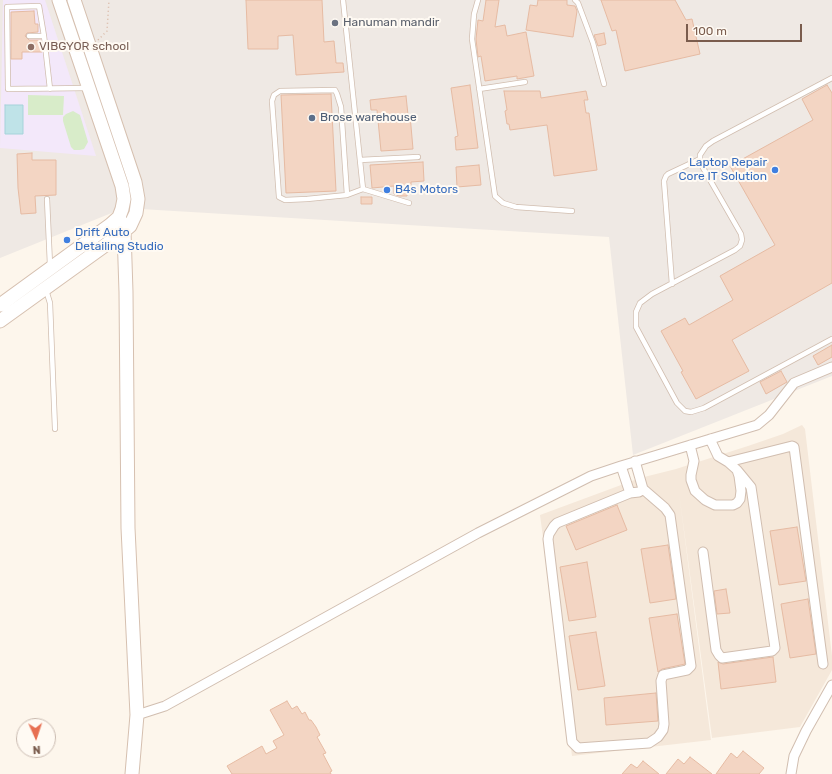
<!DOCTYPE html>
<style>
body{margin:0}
#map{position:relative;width:832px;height:774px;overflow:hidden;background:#fdf6ec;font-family:Rubik,sans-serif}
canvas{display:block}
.north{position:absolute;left:16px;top:718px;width:40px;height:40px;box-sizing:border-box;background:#fffaf3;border:1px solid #cabbb1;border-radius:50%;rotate:177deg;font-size:11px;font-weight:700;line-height:16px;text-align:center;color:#7a5c4d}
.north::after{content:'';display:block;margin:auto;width:14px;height:18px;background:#e76f51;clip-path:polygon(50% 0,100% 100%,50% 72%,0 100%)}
.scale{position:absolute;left:686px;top:24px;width:116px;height:18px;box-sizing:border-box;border:2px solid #7a5c4d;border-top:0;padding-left:5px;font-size:12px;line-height:14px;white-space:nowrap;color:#7a5c4d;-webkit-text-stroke:3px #fffaf3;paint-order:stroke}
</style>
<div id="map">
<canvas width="832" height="774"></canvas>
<div class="north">N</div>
<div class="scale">100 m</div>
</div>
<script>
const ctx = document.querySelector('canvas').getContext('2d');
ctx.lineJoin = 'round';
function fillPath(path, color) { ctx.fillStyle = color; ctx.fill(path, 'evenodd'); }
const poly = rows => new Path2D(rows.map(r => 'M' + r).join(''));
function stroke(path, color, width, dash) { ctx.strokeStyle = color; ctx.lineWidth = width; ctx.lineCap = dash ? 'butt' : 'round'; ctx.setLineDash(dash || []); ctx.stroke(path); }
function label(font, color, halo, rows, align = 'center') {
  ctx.font = font + ' Rubik,sans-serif'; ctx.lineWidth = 4; ctx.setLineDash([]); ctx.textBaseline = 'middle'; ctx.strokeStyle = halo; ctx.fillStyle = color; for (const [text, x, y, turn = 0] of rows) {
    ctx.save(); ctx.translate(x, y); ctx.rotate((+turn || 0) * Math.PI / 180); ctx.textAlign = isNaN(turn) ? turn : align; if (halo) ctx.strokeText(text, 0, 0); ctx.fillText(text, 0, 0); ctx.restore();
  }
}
const residential = poly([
 [802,425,805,429,832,656,832,670,800,727,712,738,679,493,711,740,572,756,540,515,640,478,676,469,748,446,783,434]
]);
const industrial = poly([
 [0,0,832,0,832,376,633,455,609,237,124,208,0,258]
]);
const education = poly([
 [3,0,45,0,96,156,0,148]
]);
const green = poly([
 [28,95,64,96,63,115,28,115],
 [73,111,80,115,88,142,84,149,80,150,74,150,71,147,63,121,63,117,66,114]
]);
const water = poly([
 [5,105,23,105,23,134,5,134,5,105]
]);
const building = poly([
 [246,0,322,0,324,42,334,41,336,63,343,63,344,72,296,75,293,35,278,36,278,49,248,49,246,0],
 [486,0,499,0,495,27,505,25,507,36,526,32,534,76,517,79,517,76,485,81,481,56,478,57,476,39,478,20,483,21,486,0],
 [538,0,567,0,567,5,575,6,577,11,573,37,526,30,530,5,537,6,538,0],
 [601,0,675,0,686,20,692,19,700,54,625,71,616,30,612,31,601,0],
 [34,11,35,24,38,24,38,32,27,33,25,36,29,40,41,40,42,52,22,52,22,59,11,59,11,12,34,11],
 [604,33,606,44,598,46,594,35,604,33],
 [470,85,478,148,456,150,455,137,458,136,451,88,470,85],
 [827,85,832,93,832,283,732,340,749,371,696,399,681,372,683,371,661,331,685,318,689,325,733,300,720,276,775,245,730,166,813,120,802,99,827,85],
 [504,91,540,91,541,98,586,91,588,100,584,100,586,113,589,113,597,170,554,176,547,125,510,130,509,124,507,124,505,111,507,110,504,91],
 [331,94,336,191,286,193,281,95,331,94],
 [406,96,408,115,410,115,413,149,381,151,377,110,371,110,370,100,406,96],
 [32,153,32,160,56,160,56,195,35,196,36,213,21,214,18,188,17,154,32,153],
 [423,162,424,181,411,182,411,186,407,186,407,196,399,196,394,194,394,186,372,188,370,165,423,162],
 [479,165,481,185,457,187,456,167,479,165],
 [361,197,372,197,372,204,361,204,361,197],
 [832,345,832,357,818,365,813,356,832,345],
 [781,371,787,382,766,394,760,382,781,371],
 [617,505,627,530,576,550,566,526,617,505],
 [797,527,806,581,779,585,770,531,797,527],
 [668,545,676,599,650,603,641,549,668,545],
 [587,562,596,617,569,621,560,567,587,562],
 [726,589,730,613,717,614,714,591,726,589],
 [808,599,816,654,790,658,781,604,808,599],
 [677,614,685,664,662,669,658,672,649,618,677,614],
 [596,632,605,686,578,690,569,636,596,632],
 [773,657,776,682,721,689,718,662,723,664,773,657],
 [656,693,658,721,606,725,604,698,656,693],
 [287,701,292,709,297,706,302,714,305,712,309,720,311,720,316,727,320,735,317,737,326,753,323,754,332,771,330,772,331,774,232,774,227,766,262,746,266,754,277,748,273,741,284,735,270,710,287,701],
 [743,751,764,768,759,774,716,774,731,753,737,758,743,751],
 [690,757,712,774,666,774,678,759,684,764,690,757],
 [643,761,659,774,622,774,631,764,637,768,643,761]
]);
const path = poly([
 [98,40,107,31,109,0]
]);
const lane = poly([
 [343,0,363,189,409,203],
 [478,0,474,14,472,39,495,196,503,203,516,207,572,211],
 [575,0,578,3,593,43,604,84],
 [29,36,44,36,50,89],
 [44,36,39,6,7,7,8,89,87,88],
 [45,46,72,43],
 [832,78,713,141,706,146,700,155,700,159,702,166,741,234,742,240,740,246,735,250,652,294,640,303,636,312,636,327,677,403,685,411,691,412,704,408,832,339],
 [479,89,525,82],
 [360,160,418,157],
 [347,195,341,107,337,94,335,90,280,91,274,95,272,101,279,197,285,200,307,199,347,195,363,189],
 [47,199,50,265],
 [672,284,664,181,666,176,668,174,700,159],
 [46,290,50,303,55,429]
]);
const street = poly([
 [690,445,694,461,691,475,691,480,695,491,705,500,715,505,733,505,737,503,740,499,741,491,739,476,737,470,728,462,718,456,710,439],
 [635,461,643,489],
 [728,462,792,446,794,447,823,664],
 [621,466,630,493],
 [643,489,665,508,670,515,691,666,687,670,663,675,661,681,664,724,663,730,658,737,649,743,578,748,572,742,548,539,549,534,554,526,557,523,630,493,639,492,643,489],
 [703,552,716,650,719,655,722,658,772,651,775,648,751,487,737,470],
 [137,715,165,706,478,533,591,476,621,466,757,425,769,415,794,383,832,367],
 [791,774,794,756,806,731,832,685]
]);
const secondary = poly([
 [119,217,124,231,126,292,128,528,137,715,132,774],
 [0,305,110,225,119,217,122,209,124,199,122,186,59,0],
 [0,321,118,236,130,226,136,213,138,199,135,182,74,0]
]);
const markers = [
 [335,23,4,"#6b7280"],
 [31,47,4,"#8d6e63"],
 [312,118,4,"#5c6f8a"],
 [775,170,4,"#3f7fe0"],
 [387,190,4,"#3f7fe0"],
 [67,240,4,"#3f7fe0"]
];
const worshipNames = [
 ["Hanuman mandir",343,23]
];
const educationNames = [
 ["VIBGYOR school",39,47]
];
const serviceNames = [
 ["Brose warehouse",320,118]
];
const shopNames = [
 ["Laptop Repair",767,163,"right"],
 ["Core IT Solution",767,177,"right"],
 ["B4s Motors",395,190],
 ["Drift Auto",75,233],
 ["Detailing Studio",75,247]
];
fillPath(residential, '#f5e8da');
fillPath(industrial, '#efe9e4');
fillPath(education, '#f3e8fa');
fillPath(green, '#d8ecc9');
fillPath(water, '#bfe3e8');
stroke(water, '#a5d3da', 1);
fillPath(building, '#f3d5c3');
stroke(building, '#e6bba3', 1);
stroke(lane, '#d1beb0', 6);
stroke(street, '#d1beb0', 11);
stroke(secondary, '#d6c0b0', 15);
stroke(path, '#d9b8a5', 1.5, [1, 3]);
stroke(lane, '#fff', 4.5);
stroke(street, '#fff', 9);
stroke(secondary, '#fff', 13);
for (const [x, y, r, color] of markers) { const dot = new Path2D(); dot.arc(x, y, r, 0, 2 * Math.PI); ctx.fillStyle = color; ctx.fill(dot); stroke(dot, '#fffaf3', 1.5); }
label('12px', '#5b616d', '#fffaf3', worshipNames, 'left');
label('12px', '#785e54', '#fffaf3', educationNames, 'left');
label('12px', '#4e5e75', '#fffaf3', serviceNames, 'left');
label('12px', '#366cbe', '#fffaf3', shopNames, 'left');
</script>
